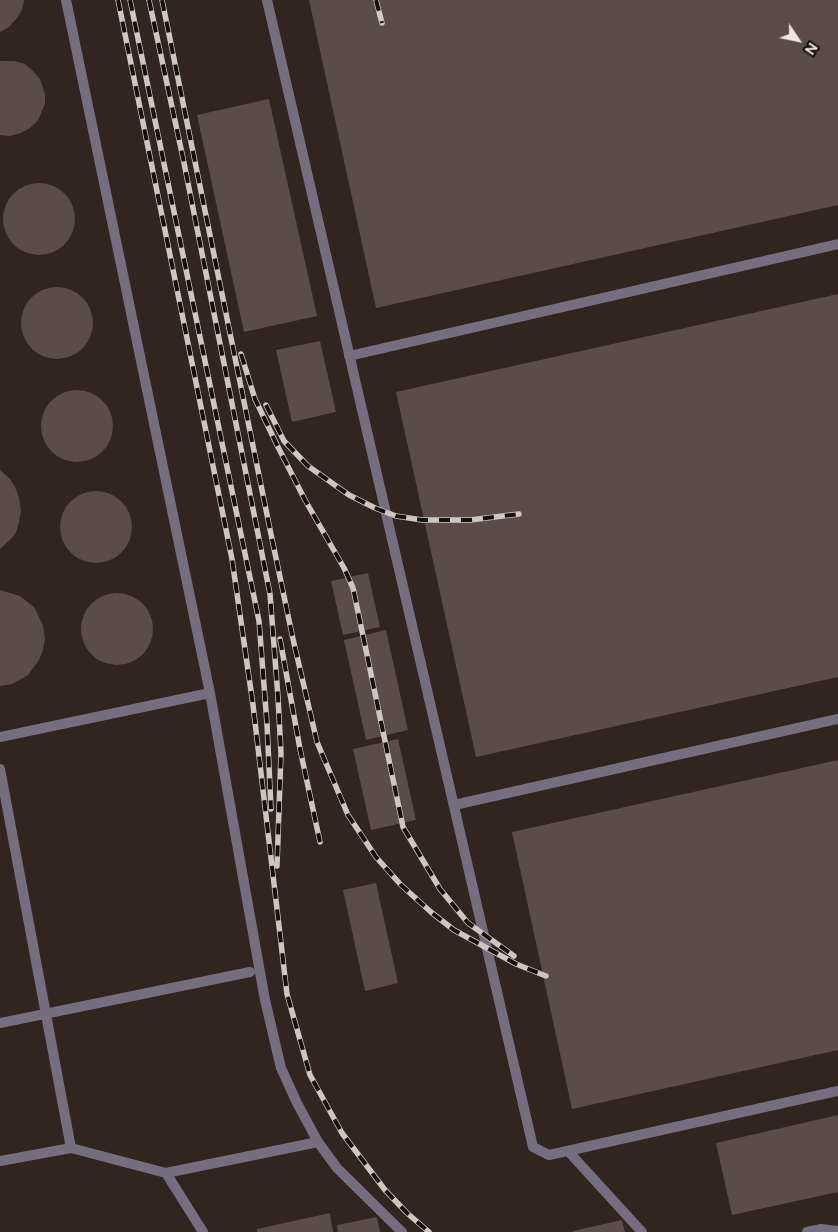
<!DOCTYPE html>
<style>
body{margin:0}
#map{position:relative;width:838px;height:1232px;overflow:hidden;background:#31251d;font-family:Figtree,sans-serif}
canvas{display:block}
.north{position:absolute;left:773px;top:15px;width:50px;height:50px;-webkit-text-stroke:4px #15100c;paint-order:stroke;rotate:124deg;font-size:14px;font-weight:700;line-height:20px;text-align:center;color:#eee6e0}
.north::after{content:'';display:block;margin:auto;width:18px;height:22px;background:#eee6e0;clip-path:polygon(50% 0,100% 100%,50% 72%,0 100%)}
</style>
<div id="map">
<canvas width="838" height="1232"></canvas>
<div class="north">N</div>
</div>
<script>
const ctx = document.querySelector('canvas').getContext('2d');
ctx.lineJoin = 'round';
function fillPath(path, color) { ctx.fillStyle = color; ctx.fill(path, 'evenodd'); }
const poly = rows => new Path2D(rows.map(r => 'M' + r).join(''));
function stroke(path, color, width, dash) { ctx.strokeStyle = color; ctx.lineWidth = width; ctx.lineCap = dash ? 'butt' : 'round'; ctx.setLineDash(dash || []); ctx.stroke(path); }
const building = poly([
 [0,0,24,0,22,10,17,18,9,27,0,32],
 [309,0,838,0,838,205,376,308],
 [0,61,14,61,25,64,32,70,40,79,45,94,45,104,38,120,30,128,21,133,10,136,0,135],
 [269,99,317,316,244,332,197,115],
 '3 219a36 36 0 1 1 72 0a36 36 0 1 1-72 0Z',
 '21 323a36 36 0 1 1 72 0a36 36 0 1 1-72 0Z',
 [838,294,838,677,476,757,396,392],
 [320,341,336,412,292,422,276,350],
 '41 426a36 36 0 1 1 72 0a36 36 0 1 1-72 0Z',
 [0,470,10,479,15,487,19,497,21,511,19,522,16,532,12,538,0,549],
 '60 527a36 36 0 1 1 72 0a36 36 0 1 1-72 0Z',
 [368,573,380,627,343,635,331,581],
 [0,590,20,596,34,607,43,625,45,639,43,650,39,660,28,675,12,684,0,686],
 '81 629a36 36 0 1 1 72 0a36 36 0 1 1-72 0Z',
 [386,630,408,730,366,740,344,640],
 [398,739,416,820,371,830,353,749],
 [838,760,838,1050,572,1109,512,832],
 [376,883,398,983,365,991,343,890],
 [838,1115,838,1192,732,1215,716,1143],
 [330,1213,333,1232,257,1232,257,1229],
 [377,1217,380,1232,338,1232,337,1225],
 [622,1220,625,1232,573,1232,573,1231]
]);
const lane = poly([
 [66,0,210,693],
 [267,0,533,1147,549,1155,838,1091],
 [349,356,838,244],
 [0,737,210,693,265,1000,281,1068,297,1103,318,1142,337,1168,402,1232],
 [0,769,71,1148],
 [454,805,838,719],
 [0,1023,250,972],
 [568,1151,642,1232],
 [0,1161,71,1148,166,1173,318,1142],
 [166,1173,203,1232],
 [807,1232,821,1229,838,1231]
]);
const rail = poly([
 [118,0,232,559,253,705,287,994,310,1075,342,1133,385,1190,407,1213,429,1232],
 [130,0,259,621,267,724,271,809],
 [149,0,183,158,270,594,278,697,281,753,277,866],
 [162,0,272,539,293,639,317,742,348,815,376,857,401,885,432,913,454,930,516,964,546,976],
 [376,0,382,23],
 [241,354,255,399,277,445,305,500,344,568,353,588,403,827,440,889,468,923,514,956],
 [266,405,284,441,308,466,349,495,375,508,396,516,422,520,470,520,519,514],
 [280,639,300,749,320,842]
]);
fillPath(building, '#5b4c45');
stroke(lane, '#756e80', 10);
stroke(rail, '#cfc6c0', 5.5);
stroke(rail, '#15100c', 4, [11]);
</script>
